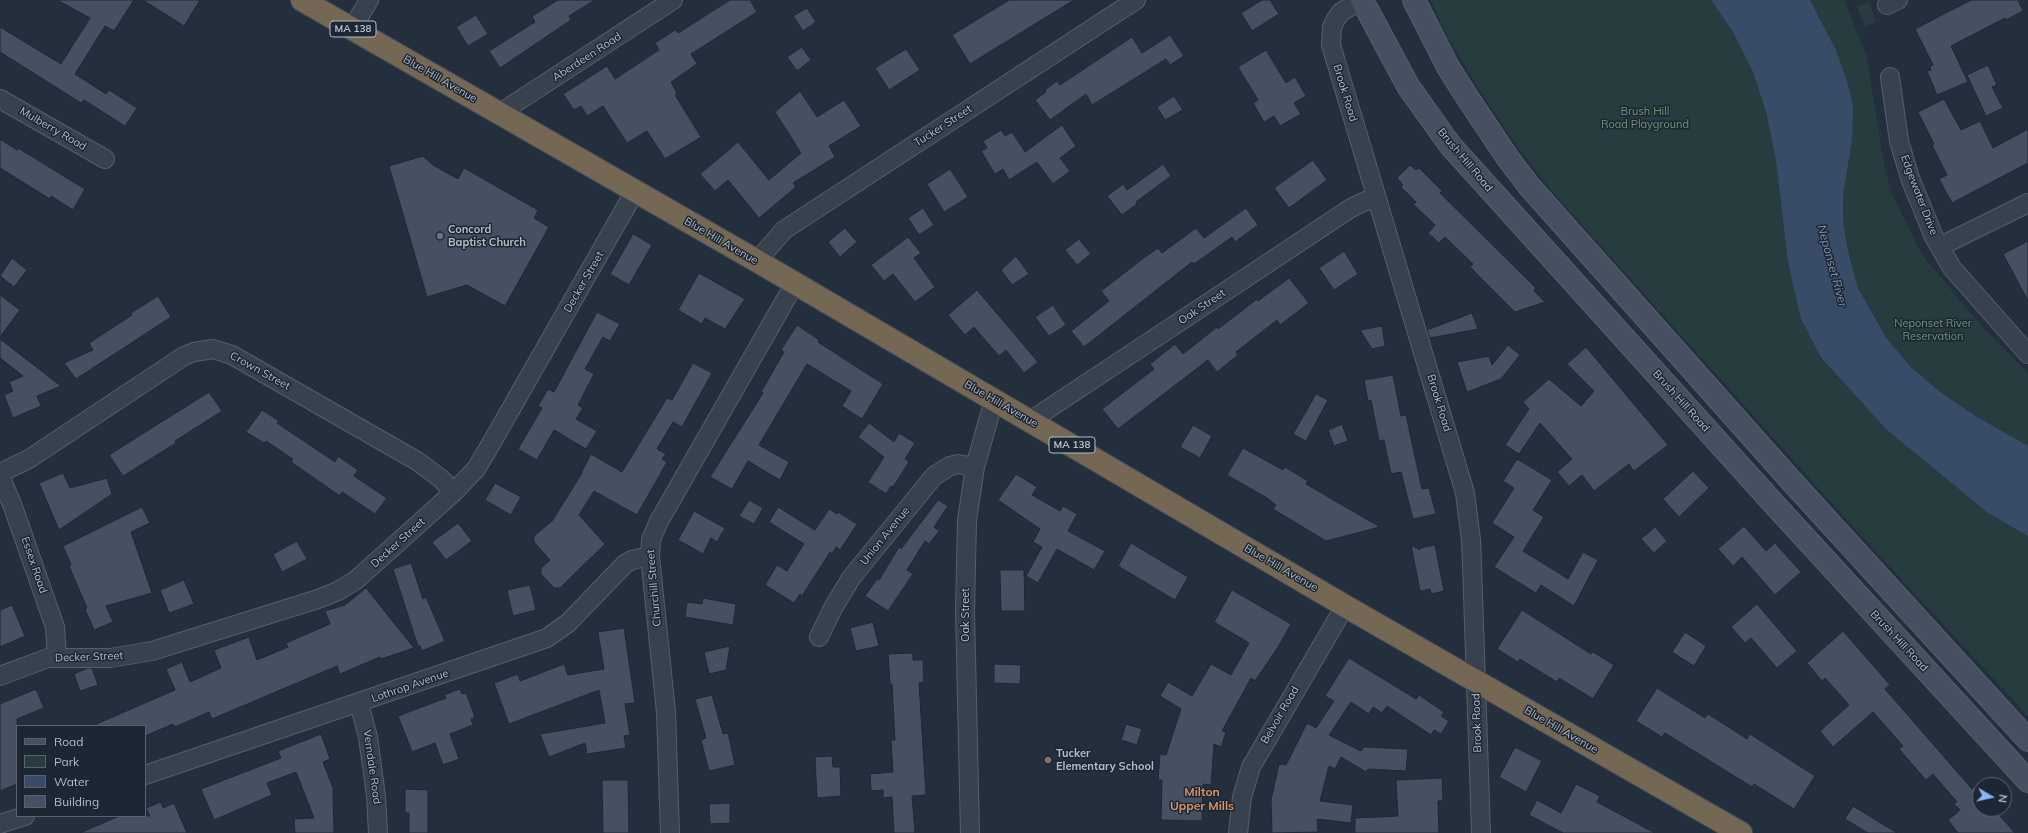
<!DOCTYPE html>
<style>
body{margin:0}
#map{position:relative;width:2028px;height:833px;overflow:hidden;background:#242f3e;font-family:Mulish,sans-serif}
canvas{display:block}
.legend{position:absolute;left:16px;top:725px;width:130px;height:92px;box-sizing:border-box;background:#1d2633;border:1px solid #59626f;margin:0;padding:5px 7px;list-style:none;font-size:12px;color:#b4bcc9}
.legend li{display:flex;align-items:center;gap:8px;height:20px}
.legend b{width:20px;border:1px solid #59626f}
.north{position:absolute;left:1972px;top:777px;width:40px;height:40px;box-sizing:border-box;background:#1d2633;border:1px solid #59626f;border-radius:50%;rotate:99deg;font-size:11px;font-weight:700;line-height:16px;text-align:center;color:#b4bcc9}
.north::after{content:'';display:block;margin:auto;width:14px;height:18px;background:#8ab4f8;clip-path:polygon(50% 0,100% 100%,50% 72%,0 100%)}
</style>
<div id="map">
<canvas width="2028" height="833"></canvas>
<ul class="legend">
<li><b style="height:5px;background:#465061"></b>Road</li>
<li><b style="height:11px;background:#263c3f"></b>Park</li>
<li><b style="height:11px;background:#394c67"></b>Water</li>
<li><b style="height:11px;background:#455162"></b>Building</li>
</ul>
<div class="north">N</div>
</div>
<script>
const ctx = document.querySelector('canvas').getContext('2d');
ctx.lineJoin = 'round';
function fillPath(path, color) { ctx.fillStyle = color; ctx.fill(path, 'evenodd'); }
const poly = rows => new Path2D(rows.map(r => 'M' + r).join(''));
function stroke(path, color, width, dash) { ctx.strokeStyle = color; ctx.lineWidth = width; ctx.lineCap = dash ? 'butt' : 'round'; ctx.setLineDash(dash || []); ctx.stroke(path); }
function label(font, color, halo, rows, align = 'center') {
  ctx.font = font + ' Mulish,sans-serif'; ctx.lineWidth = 3; ctx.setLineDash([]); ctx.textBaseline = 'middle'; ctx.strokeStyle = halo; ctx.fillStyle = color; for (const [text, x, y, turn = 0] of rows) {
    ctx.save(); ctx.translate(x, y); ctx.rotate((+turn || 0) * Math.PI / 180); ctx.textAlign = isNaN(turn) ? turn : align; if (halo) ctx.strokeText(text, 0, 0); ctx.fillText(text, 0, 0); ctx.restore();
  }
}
const green = poly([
 [1430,0,1711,0,1733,32,1753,72,1766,112,1821,359,1887,430,1988,513,2028,536,2028,716,1865,540,1556,196,1524,156,1478,87,1449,39],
 [1810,0,1844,0,1867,58,1884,164,1891,192,1922,255,1984,329,2028,373,2028,446,1974,415,1940,392,1910,366,1887,339,1858,288,1848,251,1843,221,1843,196,1852,140,1848,84,1836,50],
 [1869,2,1876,22,1865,27,1857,6]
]);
const water = poly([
 [1711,0,1810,0,1836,50,1848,84,1853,107,1852,140,1843,196,1843,221,1848,251,1858,288,1887,339,1910,366,1940,392,1974,415,2028,446,2028,536,1988,513,1887,430,1822,359,1801,319,1788,262,1776,160,1766,112,1753,72,1733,32]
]);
const building = poly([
 [57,0,134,0,114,31,105,26,75,74,106,94,109,90,137,108,125,126,84,100,81,103,0,52,0,27,61,64,90,18,57,0],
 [143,0,200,0,184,26,143,0],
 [558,0,595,0,569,16,571,20,500,68,489,51,535,22,532,16,558,0],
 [730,0,750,0,757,12,691,54,697,64,671,82,677,93,675,95,701,137,665,159,647,131,627,143,603,106,587,116,581,106,574,110,563,94,607,66,615,79,659,50,655,43,675,30,678,33,730,0],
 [1009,0,1074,0,970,64,952,35,1009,0],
 [1262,0,1270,0,1279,14,1252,31,1241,13,1262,0],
 [1971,0,2018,0,2023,11,2006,20,2005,18,1951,46,1968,82,1937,95,1927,71,1931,70,1930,66,1933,65,1915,29,1971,0],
 [807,8,816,22,803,31,793,16,807,8],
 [476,15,488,34,468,46,456,27,476,15],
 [1170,35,1184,56,1170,65,1166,59,1092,105,1086,94,1050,120,1035,100,1046,92,1045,90,1057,81,1060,85,1132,37,1142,53,1170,35],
 [802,47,811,60,797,71,787,57,802,47],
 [906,49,920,70,889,90,875,68,906,49],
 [1266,50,1286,83,1295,77,1306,96,1294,103,1301,114,1280,126,1274,116,1264,122,1253,103,1258,100,1238,67,1266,50],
 [1988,65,1997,85,1992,87,2003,108,1986,116,1967,75,1988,65],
 [800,91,817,117,844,100,861,126,829,146,835,157,793,183,796,187,759,218,728,180,715,191,700,174,738,142,769,180,801,153,775,112,800,91],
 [1174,96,1183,110,1165,120,1157,107,1174,96],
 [1944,99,1961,130,1980,121,1993,148,2028,129,2028,163,1952,203,1939,179,1947,175,1932,145,1934,144,1918,112,1944,99],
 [1062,125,1076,146,1060,158,1070,171,1053,184,1037,162,1009,180,1003,169,995,174,981,151,987,148,983,141,1001,130,1005,136,1012,132,1025,152,1062,125],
 [0,139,17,150,18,148,85,189,73,210,51,196,50,199,0,168,0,139],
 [423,156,433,165,458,179,464,168,538,210,534,218,549,227,505,306,467,285,427,297,389,166,423,156],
 [1313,160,1327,180,1289,208,1274,188,1313,160],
 [1163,164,1171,176,1136,202,1137,204,1122,215,1107,196,1123,184,1127,190,1163,164],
 [1410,165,1416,170,1419,168,1442,191,1440,193,1536,288,1534,291,1545,302,1515,312,1470,267,1473,264,1445,237,1439,243,1428,233,1435,225,1413,204,1416,202,1401,187,1403,185,1397,178,1410,165],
 [950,169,968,197,944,212,927,184,950,169],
 [923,208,934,225,919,235,908,218,923,208],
 [1246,208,1258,225,1235,242,1232,237,1194,264,1192,262,1084,347,1071,331,1109,301,1101,291,1145,257,1158,248,1162,253,1196,228,1204,238,1246,208],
 [845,228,857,242,840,257,828,242,845,228],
 [633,234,652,245,629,285,610,274,633,234],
 [908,237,921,253,914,258,935,287,915,302,893,274,884,281,871,265,908,237],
 [1079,239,1091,254,1077,265,1065,250,1079,239],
 [2028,241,2028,301,2003,254,2028,241],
 [1344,251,1358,274,1334,290,1319,268,1344,251],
 [1016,256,1029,274,1012,285,1001,270,1016,256],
 [12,258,27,270,14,287,0,276,12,258],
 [699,273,745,299,725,329,705,318,702,324,678,310,699,273],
 [1289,278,1309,303,1280,325,1277,320,1236,352,1238,355,1217,372,1208,360,1118,429,1102,409,1154,369,1150,364,1175,344,1183,354,1217,327,1218,329,1257,299,1258,301,1289,278],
 [977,290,1038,362,1024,373,1006,350,999,356,974,327,965,335,948,315,977,290],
 [0,295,20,310,0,337,0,295],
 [158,296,171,317,76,379,64,363,93,350,89,343,132,315,131,313,158,296],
 [1053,305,1066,325,1049,336,1035,317,1053,305],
 [597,312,620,324,610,341,603,337,585,369,594,374,578,405,583,408,576,419,597,431,586,449,554,430,537,460,518,449,542,408,538,406,548,389,554,392,597,312],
 [1472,313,1478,329,1430,338,1427,330,1472,313],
 [797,325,819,340,818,342,883,384,862,419,842,406,851,391,807,364,759,445,789,462,780,480,748,461,732,489,710,477,763,393,761,392,784,352,781,350,797,325],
 [1382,326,1385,346,1372,349,1360,330,1382,326],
 [0,339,61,386,37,396,41,406,13,418,4,395,13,391,9,382,23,376,0,358,0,339],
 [1508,345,1520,355,1501,379,1467,392,1457,362,1489,356,1492,365,1508,345],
 [1586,347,1668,445,1634,471,1629,464,1594,491,1582,475,1569,486,1557,472,1572,459,1540,423,1519,454,1505,445,1529,409,1523,402,1549,379,1581,406,1594,391,1567,364,1586,347],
 [693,363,712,373,682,427,673,422,657,449,666,454,662,459,667,462,637,515,594,491,579,515,605,544,560,588,554,588,541,574,541,568,550,560,534,542,534,536,552,521,582,473,581,473,591,454,622,472,667,398,672,400,693,363],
 [1393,375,1401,416,1406,415,1422,489,1429,488,1436,514,1413,519,1401,472,1391,474,1384,440,1379,441,1371,400,1368,401,1364,380,1393,375],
 [209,392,222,411,175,441,176,443,123,476,109,455,209,392],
 [1316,394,1328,400,1306,441,1293,434,1316,394],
 [262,410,279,421,277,423,335,462,338,456,358,470,354,476,387,498,375,514,342,492,340,496,291,462,293,459,266,441,264,443,246,432,262,410],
 [869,423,894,442,899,433,915,443,905,459,909,462,893,487,891,486,886,494,868,482,884,457,858,437,869,423],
 [1342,424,1348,441,1334,446,1328,430,1342,424],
 [1193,425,1212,436,1200,458,1180,447,1193,425],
 [1243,448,1283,470,1285,467,1308,481,1306,484,1380,527,1326,541,1273,509,1276,505,1267,498,1227,475,1243,448],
 [1517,459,1552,480,1533,510,1544,517,1523,551,1568,579,1583,552,1598,560,1574,606,1541,585,1536,593,1494,567,1514,537,1492,523,1514,488,1503,481,1517,459],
 [1693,471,1709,488,1679,517,1663,499,1693,471],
 [63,473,70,488,107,478,112,494,59,530,39,483,63,473],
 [1016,474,1037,487,1032,495,1060,511,1063,506,1077,514,1068,531,1105,551,1094,570,1057,549,1038,583,1026,576,1042,547,1033,542,1040,529,998,500,1016,474],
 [495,483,521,497,511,515,485,500,495,483],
 [749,500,763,508,754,524,739,516,749,500],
 [938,500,948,506,934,527,939,531,929,544,925,541,907,570,913,574,888,611,865,596,877,579,879,580,899,547,901,549,938,500],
 [142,507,150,523,131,532,152,593,106,606,113,622,94,630,85,609,87,608,69,566,71,565,63,546,142,507],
 [778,507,815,530,829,509,837,514,838,512,857,524,840,550,836,547,832,554,830,552,802,596,800,594,794,603,765,585,777,565,787,571,804,544,769,522,778,507],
 [694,511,725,528,717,542,711,538,703,554,678,540,694,511],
 [458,523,472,541,446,560,432,542,458,523],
 [1744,526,1766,551,1775,543,1801,572,1775,595,1742,557,1733,566,1718,549,1744,526],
 [1655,527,1667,541,1654,553,1641,539,1655,527],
 [297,541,307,559,282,572,273,554,297,541],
 [1131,543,1188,577,1175,600,1118,566,1131,543],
 [1411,545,1420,550,1420,548,1435,545,1444,591,1431,594,1430,589,1420,591,1411,545],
 [411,563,423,599,426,597,445,641,422,651,420,646,418,646,393,569,411,563],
 [1000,570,1024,570,1025,611,1001,611,1000,570],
 [184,580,194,604,169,613,160,590,184,580],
 [530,585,536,610,513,616,507,590,530,585],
 [366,588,414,648,381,659,380,657,340,674,337,666,212,719,209,712,175,727,173,724,145,736,145,726,92,726,175,690,166,669,182,662,190,682,221,668,214,650,249,637,257,660,288,647,286,643,330,624,325,611,345,605,366,588],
 [1232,590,1291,624,1278,647,1255,681,1251,678,1222,731,1226,732,1221,747,1214,744,1211,785,1203,784,1202,821,1161,820,1162,780,1158,780,1160,754,1166,755,1181,709,1160,696,1168,682,1192,696,1211,664,1231,675,1249,643,1214,622,1232,590],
 [703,598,736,604,733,625,685,617,687,602,702,604,703,598],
 [1757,604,1797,651,1777,668,1751,638,1745,643,1731,627,1757,604],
 [12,605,25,636,0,647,0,610,12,605],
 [1522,610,1591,654,1593,652,1614,665,1593,699,1559,678,1557,682,1520,659,1518,662,1497,649,1522,610],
 [873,622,879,646,856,651,850,628,873,622],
 [624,628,635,703,625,704,630,735,624,736,626,748,587,754,585,743,549,757,540,734,605,723,599,690,509,724,494,683,518,674,520,681,564,664,568,675,604,669,598,632,624,628],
 [1843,631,1890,685,1885,689,1972,789,1980,782,1980,809,1994,809,2015,833,1958,833,1948,820,1960,810,1954,804,1957,802,1933,774,1926,780,1899,749,1903,746,1873,712,1833,747,1820,731,1849,705,1825,678,1822,681,1807,663,1843,631],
 [1685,632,1706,646,1694,666,1672,652,1685,632],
 [730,646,726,670,709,674,704,652,730,646],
 [913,653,913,660,923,660,924,682,919,683,926,795,912,796,915,833,894,833,892,797,883,798,883,790,871,791,870,774,893,772,891,740,895,740,892,684,890,684,888,654,913,653],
 [1349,658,1416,699,1419,695,1444,712,1441,716,1449,721,1441,734,1434,730,1431,735,1387,706,1382,713,1373,707,1369,714,1351,702,1329,735,1361,751,1364,747,1408,749,1406,771,1368,769,1366,772,1341,757,1335,769,1329,766,1320,801,1353,805,1351,823,1317,819,1318,832,1272,833,1271,800,1279,764,1286,765,1307,723,1316,728,1334,701,1325,696,1349,658],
 [994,664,1021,665,1020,684,994,683,994,664],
 [88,668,92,668,98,685,80,691,74,674,88,668],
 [1657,688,1705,718,1708,714,1747,739,1750,734,1815,776,1794,809,1754,784,1752,787,1665,733,1662,737,1636,721,1657,688],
 [36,689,44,708,17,719,17,784,0,791,0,704,36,689],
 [460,689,462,694,466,693,475,717,471,719,473,725,450,734,459,759,443,765,435,743,412,752,398,716,446,698,444,695,460,689],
 [712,695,723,734,728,733,735,765,709,771,701,740,706,738,695,699,712,695],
 [1126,724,1142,729,1137,745,1121,740,1126,724],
 [321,734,330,759,323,762,333,788,334,833,295,833,294,819,314,818,296,772,267,783,272,795,214,820,201,789,281,758,278,751,321,734],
 [1515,747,1542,761,1526,792,1499,777,1515,747],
 [832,756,833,767,840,767,841,796,817,798,815,757,832,756],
 [1442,778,1443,801,1438,801,1439,833,1355,833,1355,818,1398,816,1396,780,1442,778],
 [602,780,628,780,629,833,603,833,602,780],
 [1576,784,1600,796,1597,802,1655,833,1563,833,1529,815,1537,800,1561,813,1576,784],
 [405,789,428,790,428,833,409,833,409,813,405,813,405,789],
 [161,802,163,808,174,803,187,833,80,833,119,816,150,816,146,808,161,802],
 [730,803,730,823,710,824,709,804,730,803],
 [1853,806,1897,833,1868,833,1845,819,1853,806]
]);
const street = poly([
 [1362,0,1341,12,1336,19,1332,27,1331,45,1465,493,1471,540,1472,564,1481,833],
 [1887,5,1898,0],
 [352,29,369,0],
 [1890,77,1899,141,1910,178,1934,237,1952,268,2028,354],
 [0,99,105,159],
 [500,113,673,0],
 [1941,246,2028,203],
 [757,261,784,230,1136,0],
 [1030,421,1351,208,1376,196],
 [0,473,29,459,184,356,194,352,213,349,232,355,417,461,440,478,454,492],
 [0,476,12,504,55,627,57,657],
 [819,637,833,608,851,578,934,476,950,466,958,464,975,467],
 [0,676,48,658,110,658,152,651,318,599,338,591,356,580,454,492,476,469,488,449,635,191],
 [359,703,368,737,376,796,378,833],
 [145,775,547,638,568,623,625,564,632,560,650,556],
 [0,824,25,816],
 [670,833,666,712,650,556,651,540,658,523,795,283],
 [970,833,965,611,967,520,975,467,994,400],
 [1238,833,1242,797,1251,767,1345,606]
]);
const secondary = poly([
 [1362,0,1408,86,1450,145,1774,504,2028,781],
 [1414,0,1448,67,1467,97,1507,157,1529,186,1795,485,2028,740]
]);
const highway = poly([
 [302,0,757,261,1345,606,1741,833]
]);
const markers = [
 [440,236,4,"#6b7280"],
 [1048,760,4,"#8d6e63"]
];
const shields = [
 [353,29,46],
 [1072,445,46]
];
const shieldNames = [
 ["MA 138",353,29],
 ["MA 138",1072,445]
];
const streetNames = [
 ["Aberdeen Road",587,57,-33],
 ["Blue Hill Avenue",440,79,30],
 ["Brook Road",1345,93,73],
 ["Tucker Street",943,126,-33],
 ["Mulberry Road",53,129,30],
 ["Brush Hill Road",1465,160,50],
 ["Edgewater Drive",1919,195,69],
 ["Blue Hill Avenue",721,241,30],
 ["Decker Street",584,282,-60],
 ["Oak Street",1202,307,-34],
 ["Crown Street",260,371,29],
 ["Brush Hill Road",1681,401,48],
 ["Brook Road",1439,403,73],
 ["Blue Hill Avenue",1001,404,30],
 ["Union Avenue",885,536,-51],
 ["Decker Street",398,543,-42],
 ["Essex Road",34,565,71],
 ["Blue Hill Avenue",1281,568,30],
 ["Churchill Street",654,588,-95],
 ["Oak Street",966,615,-90],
 ["Brush Hill Road",1899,641,47],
 ["Decker Street",89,657,-2],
 ["Lothrop Avenue",410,686,-19],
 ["Belvoir Road",1280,715,-60],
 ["Brook Road",1477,723,-92],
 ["Blue Hill Avenue",1561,730,30],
 ["Verndale Road",372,767,82]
];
const parkNames = [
 ["Brush Hill",1645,112],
 ["Road Playground",1645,125],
 ["Neponset River",1933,324],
 ["Reservation",1933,337]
];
const poiNames = [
 ["Concord",448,230],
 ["Baptist Church",448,243],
 ["Tucker",1056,754],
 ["Elementary School",1056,767]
];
const waterNames = [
 ["Neponset River",1832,266,75]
];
const neighbourhoodNames = [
 ["Milton",1202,792],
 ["Upper Mills",1202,806]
];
fillPath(green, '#263c3f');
fillPath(water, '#394c67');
fillPath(building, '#455162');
stroke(building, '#1f2835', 1);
stroke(street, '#565f6c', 20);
stroke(secondary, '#565f6c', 24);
stroke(highway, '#434c59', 24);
stroke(street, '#38414e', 18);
stroke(secondary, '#465061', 22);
stroke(highway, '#746855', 22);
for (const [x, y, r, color] of markers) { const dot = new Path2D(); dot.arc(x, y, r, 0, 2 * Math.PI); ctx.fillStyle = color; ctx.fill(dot); stroke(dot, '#1d2633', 1.5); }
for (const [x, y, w] of shields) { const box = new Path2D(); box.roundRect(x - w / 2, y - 8, w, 16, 3); ctx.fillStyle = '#1d2633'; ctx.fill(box); stroke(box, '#b4bcc9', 1); }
label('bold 10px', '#b4bcc9', null, shieldNames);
label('11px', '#b4bcc9', '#1d2633', streetNames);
label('11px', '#6b9a76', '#1d2633', parkNames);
label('bold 11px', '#b4bcc9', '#1d2633', poiNames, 'left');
label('italic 12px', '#7c92b1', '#1d2633', waterNames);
label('bold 12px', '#d59563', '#1d2633', neighbourhoodNames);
</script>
